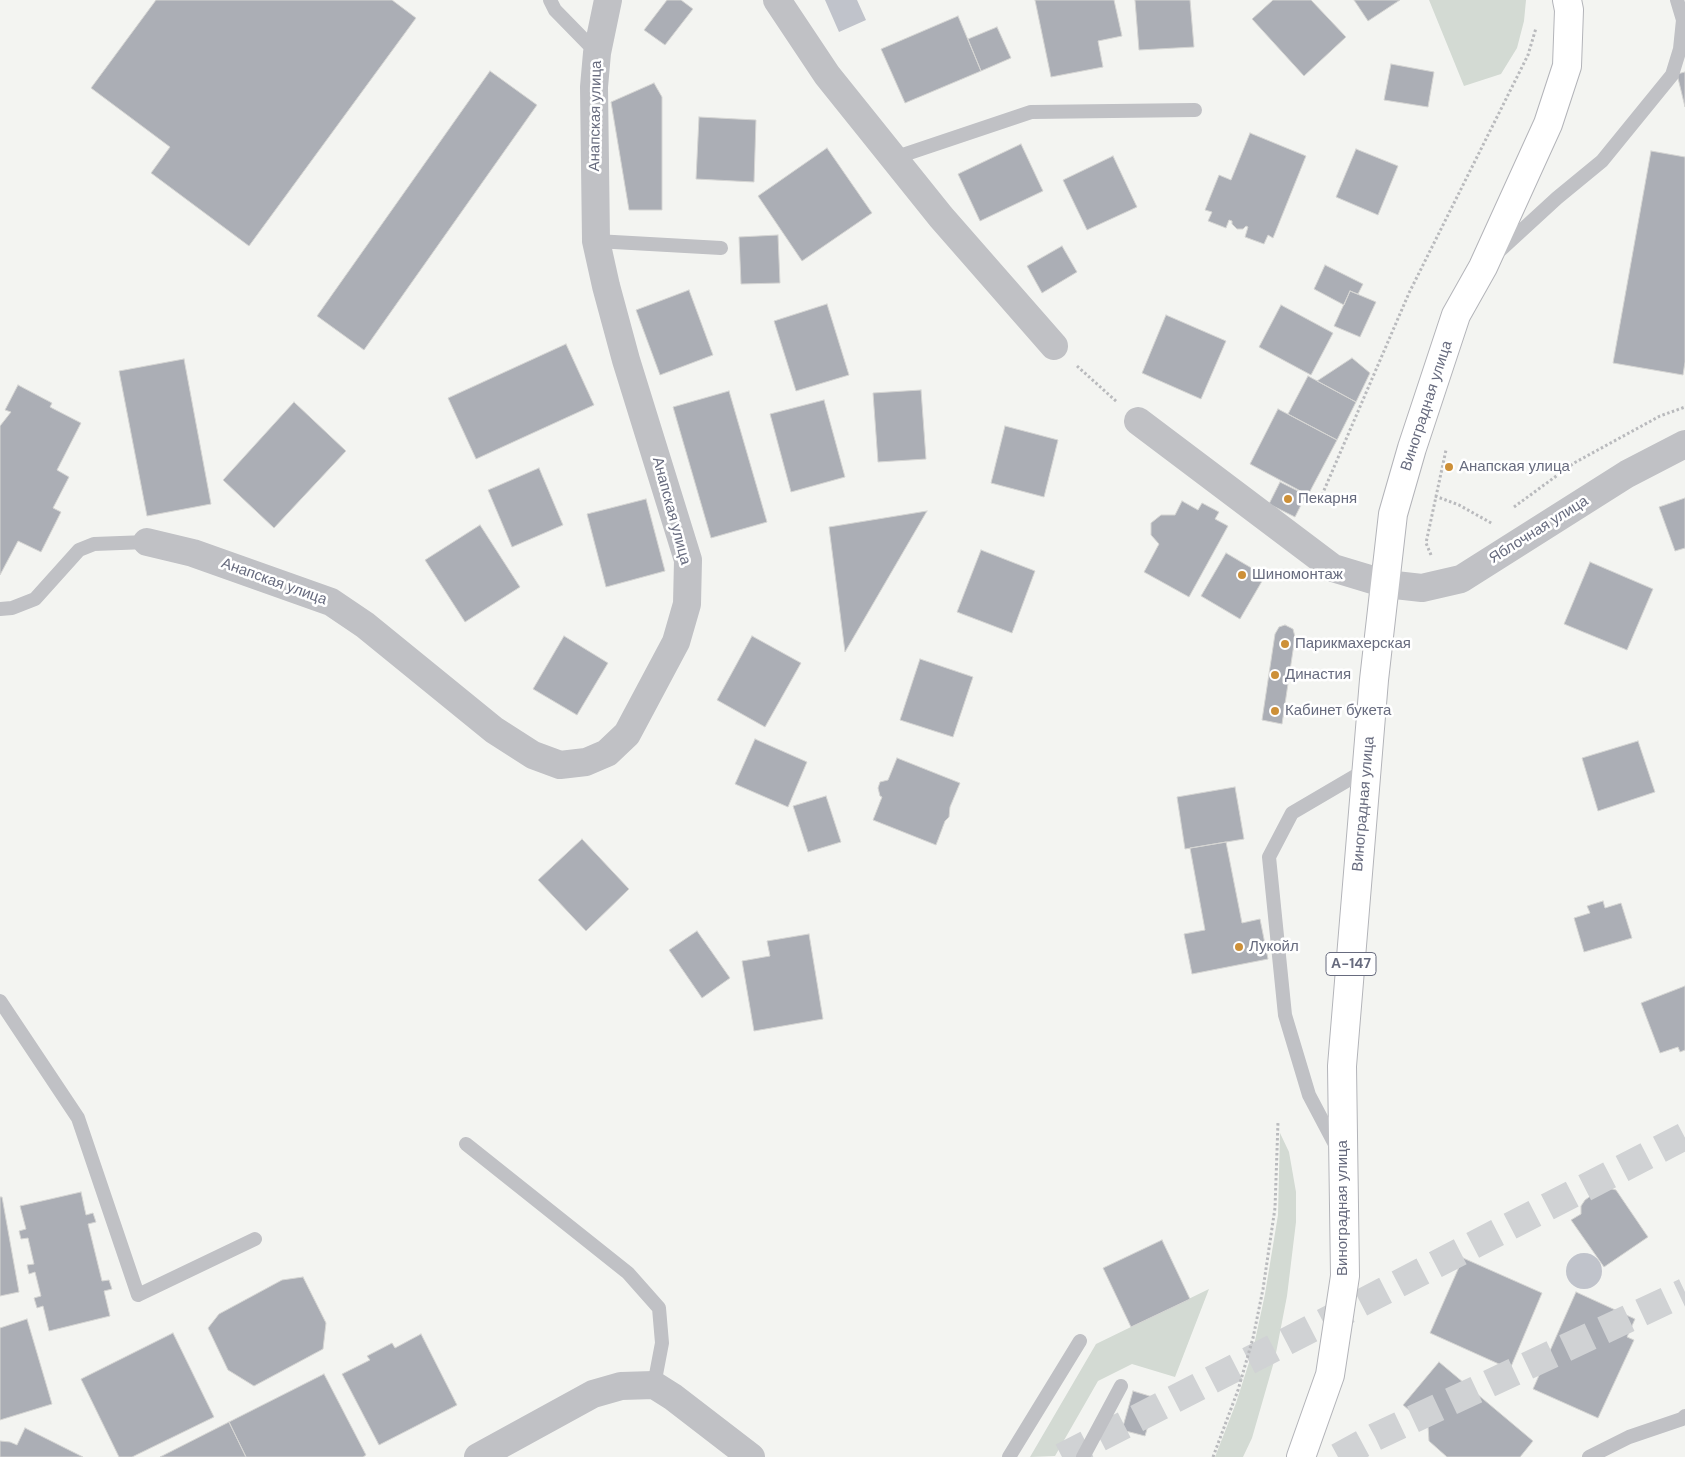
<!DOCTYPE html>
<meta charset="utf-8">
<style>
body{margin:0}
canvas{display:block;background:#f3f4f1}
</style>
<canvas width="1685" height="1457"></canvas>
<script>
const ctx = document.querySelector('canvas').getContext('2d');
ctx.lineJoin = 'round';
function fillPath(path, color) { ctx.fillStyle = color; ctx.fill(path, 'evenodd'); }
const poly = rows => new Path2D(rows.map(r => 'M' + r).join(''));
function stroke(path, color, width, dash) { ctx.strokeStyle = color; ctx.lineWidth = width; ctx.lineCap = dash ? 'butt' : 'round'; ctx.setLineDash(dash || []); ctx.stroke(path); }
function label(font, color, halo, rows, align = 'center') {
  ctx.font = font + ' "DM Sans",sans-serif'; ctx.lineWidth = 5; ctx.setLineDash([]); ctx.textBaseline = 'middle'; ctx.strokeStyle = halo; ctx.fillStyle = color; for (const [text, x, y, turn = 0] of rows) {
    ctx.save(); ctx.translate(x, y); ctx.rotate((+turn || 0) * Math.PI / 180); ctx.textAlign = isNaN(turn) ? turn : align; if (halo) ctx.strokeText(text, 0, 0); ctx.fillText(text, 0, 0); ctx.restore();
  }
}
const green = poly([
 [1429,0,1526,0,1524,21,1517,48,1501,74,1464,86],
 [1280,1133,1289,1152,1296,1192,1296,1222,1287,1296,1275,1358,1252,1438,1243,1457,1215,1457,1236,1403,1253,1350,1265,1294,1278,1215],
 [1209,1289,1175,1377,1132,1364,1098,1381,1055,1456,1030,1457,1096,1344]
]);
const water = poly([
 [825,0,857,0,866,20,839,32],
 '1566 1271a18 18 0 1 1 36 0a18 18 0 1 1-36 0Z'
]);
const building = poly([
 [156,0,392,0,416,18,249,246,151,173,170,147,91,88,156,0],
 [667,0,681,0,693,9,665,45,644,30,667,0],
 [1035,0,1114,0,1122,36,1098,41,1103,67,1051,77,1035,0],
 [1135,0,1190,0,1194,47,1139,50,1135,0],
 [1273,0,1311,0,1346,37,1304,76,1252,19,1273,0],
 [1354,0,1400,0,1368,21,1354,0],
 [958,16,981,71,905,103,881,49,958,16],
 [997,27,1011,58,981,71,968,39,997,27],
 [1391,64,1434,72,1428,107,1384,100,1391,64],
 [490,71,537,105,364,350,317,316,490,71],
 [1685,72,1685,107,1677,74,1685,72],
 [654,83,662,97,662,210,629,210,611,102,654,83],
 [699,117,756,120,754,182,696,179,699,117],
 [1250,133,1306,156,1273,238,1268,235,1264,244,1245,237,1248,227,1246,226,1243,229,1237,229,1232,224,1232,221,1229,220,1226,228,1208,221,1212,212,1205,210,1219,175,1231,180,1250,133],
 [1021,144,1043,191,980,221,958,174,1021,144],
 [827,148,872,213,802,261,758,196,827,148],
 [1356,149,1398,166,1378,215,1336,197,1356,149],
 [1651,151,1685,157,1685,362,1683,375,1613,363,1651,151],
 [1113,156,1137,207,1087,230,1063,180,1113,156],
 [778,235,780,283,741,284,739,237,778,235],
 [1062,246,1077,272,1042,293,1027,266,1062,246],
 [1325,265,1363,284,1358,294,1350,291,1344,305,1314,289,1325,265],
 [689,290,713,355,660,375,636,310,689,290],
 [1350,291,1376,302,1360,337,1334,326,1350,291],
 [827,304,849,375,796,391,774,321,827,304],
 [1281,305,1333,333,1311,375,1259,347,1281,305],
 [1166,315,1226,341,1201,399,1142,373,1166,315],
 [566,344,594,405,476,459,448,398,566,344],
 [1352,358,1370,373,1356,402,1317,381,1352,358],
 [184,359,211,504,147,516,119,371,184,359],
 [1308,376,1356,402,1337,440,1288,414,1308,376],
 [18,385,52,403,50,407,81,423,57,470,69,477,53,508,61,512,41,552,18,541,0,575,0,426,11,412,5,410,18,385],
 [921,390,926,459,878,462,873,393,921,390],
 [729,391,767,522,711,538,673,407,729,391],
 [824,400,845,477,791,492,770,414,824,400],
 [294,402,346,451,274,528,223,480,294,402],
 [1278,409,1337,440,1308,495,1250,464,1278,409],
 [1005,426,1058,440,1044,497,991,483,1005,426],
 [539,468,563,525,512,547,488,490,539,468],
 [1280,482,1306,495,1295,517,1269,504,1280,482],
 [1685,498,1685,548,1675,551,1659,507,1685,498],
 [646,499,665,571,606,587,587,514,646,499],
 [1182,501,1198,510,1202,503,1219,512,1215,519,1228,526,1189,597,1144,572,1159,544,1151,535,1151,523,1161,515,1175,515,1182,501],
 [927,511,845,652,829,527,927,511],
 [480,525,520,587,465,622,425,560,480,525],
 [981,550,1035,571,1012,633,957,612,981,550],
 [1226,553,1265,576,1240,619,1201,596,1226,553],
 [1590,562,1653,589,1627,650,1564,624,1590,562],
 [1285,625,1293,629,1295,637,1282,724,1262,720,1275,634,1279,627,1285,625],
 [564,636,608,663,577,715,533,689,564,636],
 [752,636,801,663,765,727,717,700,752,636],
 [920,659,973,677,953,737,900,720,920,659],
 [755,739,807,762,788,807,735,784,755,739],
 [1638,741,1655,792,1598,811,1582,758,1638,741],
 [897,758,960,783,950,807,949,817,945,821,936,845,873,820,882,797,880,796,878,788,880,782,888,780,897,758],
 [1235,787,1244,839,1185,849,1177,797,1235,787],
 [826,796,841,842,808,852,793,806,826,796],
 [582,839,629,889,586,931,538,880,582,839],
 [1226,842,1242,923,1260,919,1268,959,1192,974,1184,934,1205,930,1190,848,1226,842],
 [1603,901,1605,908,1621,903,1632,938,1584,952,1574,918,1590,913,1587,906,1603,901],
 [697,931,730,978,702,998,669,950,697,931],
 [809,934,823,1019,754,1031,742,961,770,956,767,941,809,934],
 [1685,986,1685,1050,1680,1052,1678,1047,1660,1053,1641,1003,1685,986],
 [1608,1188,1616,1190,1648,1237,1604,1267,1571,1220,1581,1214,1581,1206,1585,1200,1599,1190,1608,1188],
 [81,1192,86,1215,93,1213,96,1222,88,1224,102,1281,109,1280,112,1289,104,1291,110,1316,49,1331,43,1306,37,1308,34,1298,41,1296,35,1272,29,1274,27,1265,34,1264,28,1238,21,1239,19,1231,26,1229,20,1206,81,1192],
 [0,1197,2,1197,19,1292,0,1296,0,1197],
 [1162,1240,1190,1299,1131,1327,1103,1268,1162,1240],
 [1463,1258,1542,1293,1510,1369,1430,1333,1463,1258],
 [303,1277,326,1323,323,1349,254,1386,228,1370,208,1328,219,1314,282,1280,303,1277],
 [1576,1292,1635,1319,1627,1337,1634,1340,1598,1418,1533,1389,1576,1292],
 [27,1319,52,1404,0,1420,0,1328,27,1319],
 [173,1333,214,1417,132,1457,119,1457,81,1379,173,1333],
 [421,1334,457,1405,379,1445,342,1374,370,1360,367,1356,392,1343,395,1348,421,1334],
 [1439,1362,1533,1441,1520,1457,1447,1457,1429,1441,1428,1426,1403,1405,1439,1362],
 [324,1374,366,1455,363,1457,246,1457,229,1422,324,1374],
 [1133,1391,1156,1398,1145,1436,1122,1430,1133,1391],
 [229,1422,246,1457,160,1457,229,1422],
 [25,1428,83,1457,0,1457,0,1441,10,1442,17,1445,25,1428]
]);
const primaryTunnel = poly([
 [1062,1457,1685,1136],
 [1338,1457,1375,1437,1685,1292]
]);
const path = poly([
 [1077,366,1117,402],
 [1322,495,1409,293,1528,55,1536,28],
 [1435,496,1459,505,1493,524],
 [1514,507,1574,463,1660,416,1685,407],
 [1431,555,1426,543,1446,450],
 [1213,1457,1238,1390,1253,1338,1263,1289,1275,1208,1278,1122]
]);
const lane = poly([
 [550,0,555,10,597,53],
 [894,158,1031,112,1195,110],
 [596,241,721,248],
 [1496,254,1557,198,1602,161,1672,75,1680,49,1683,20,1677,0],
 [0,609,12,608,35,599,79,550,94,544,147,542],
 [0,1001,78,1118,138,1295,255,1239],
 [466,1144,628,1273,659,1308,662,1343,654,1385],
 [1338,1150,1309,1095,1285,1015,1269,857,1292,813,1367,769],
 [1009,1457,1080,1341],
 [1083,1457,1121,1386],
 [1589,1457,1629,1437,1682,1419,1685,1416]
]);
const street = poly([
 [777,0,827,75,941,217,1054,346],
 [1138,421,1333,568,1386,584,1422,588,1461,579,1627,474,1685,444],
 [147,542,193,553,331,602,365,625,494,730,533,755,560,765,586,762,607,753,627,734,676,642,687,604,688,560,626,360,606,286,596,241,594,87,597,53,608,0],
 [478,1457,593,1394,621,1386,654,1385,673,1397,751,1457]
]);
const primary = poly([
 [1301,1457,1330,1375,1345,1276,1342,1066,1374,680,1393,514,1412,448,1456,315,1483,267,1548,124,1567,66,1569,10,1567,0]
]);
const markers = [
 [1449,467,5,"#cd9038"],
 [1288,499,5,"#cd9038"],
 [1242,575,5,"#cd9038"],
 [1285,644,5,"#cd9038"],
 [1275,675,5,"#cd9038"],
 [1275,711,5,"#cd9038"],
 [1239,947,5,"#cd9038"]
];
const shields = [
 [1351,964,50]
];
const shieldNames = [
 ["А-147",1351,964]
];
const streetNames = [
 ["Анапская улица",596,116,-89],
 ["Виноградная улица",1427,406,-72],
 ["Анапская улица",671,511,75],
 ["Яблочная улица",1539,530,-32],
 ["Анапская улица",274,582,20],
 ["Виноградная улица",1364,804,-85],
 ["Виноградная улица",1343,1208,-90]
];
const poiNames = [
 ["Анапская улица",1459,467],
 ["Пекарня",1298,499],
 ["Шиномонтаж",1252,575],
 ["Парикмахерская",1295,644],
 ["Династия",1285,675],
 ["Кабинет букета",1285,711],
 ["Лукойл",1249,947]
];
fillPath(green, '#d3dad3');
fillPath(water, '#c0c3cb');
fillPath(building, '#abaeb5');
stroke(building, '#d5d5d3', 1);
stroke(primaryTunnel, '#d0d2d4', 28, [28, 14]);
stroke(primary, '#b3b4b9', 30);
stroke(path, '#b9babd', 3, [2.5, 2.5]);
stroke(lane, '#c0c1c5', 14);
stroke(street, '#c0c1c5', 28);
stroke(primary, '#fff', 28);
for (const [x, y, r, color] of markers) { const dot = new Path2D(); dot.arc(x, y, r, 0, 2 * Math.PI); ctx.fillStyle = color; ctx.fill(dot); stroke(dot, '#fff', 2); }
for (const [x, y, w] of shields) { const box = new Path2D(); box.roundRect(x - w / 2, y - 11.5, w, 23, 4); ctx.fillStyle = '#fff'; ctx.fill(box); stroke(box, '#676b7e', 1); }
label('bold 14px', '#676b7e', null, shieldNames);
label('15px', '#676b7e', '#fff', streetNames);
label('15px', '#676b7e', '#fff', poiNames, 'left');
</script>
